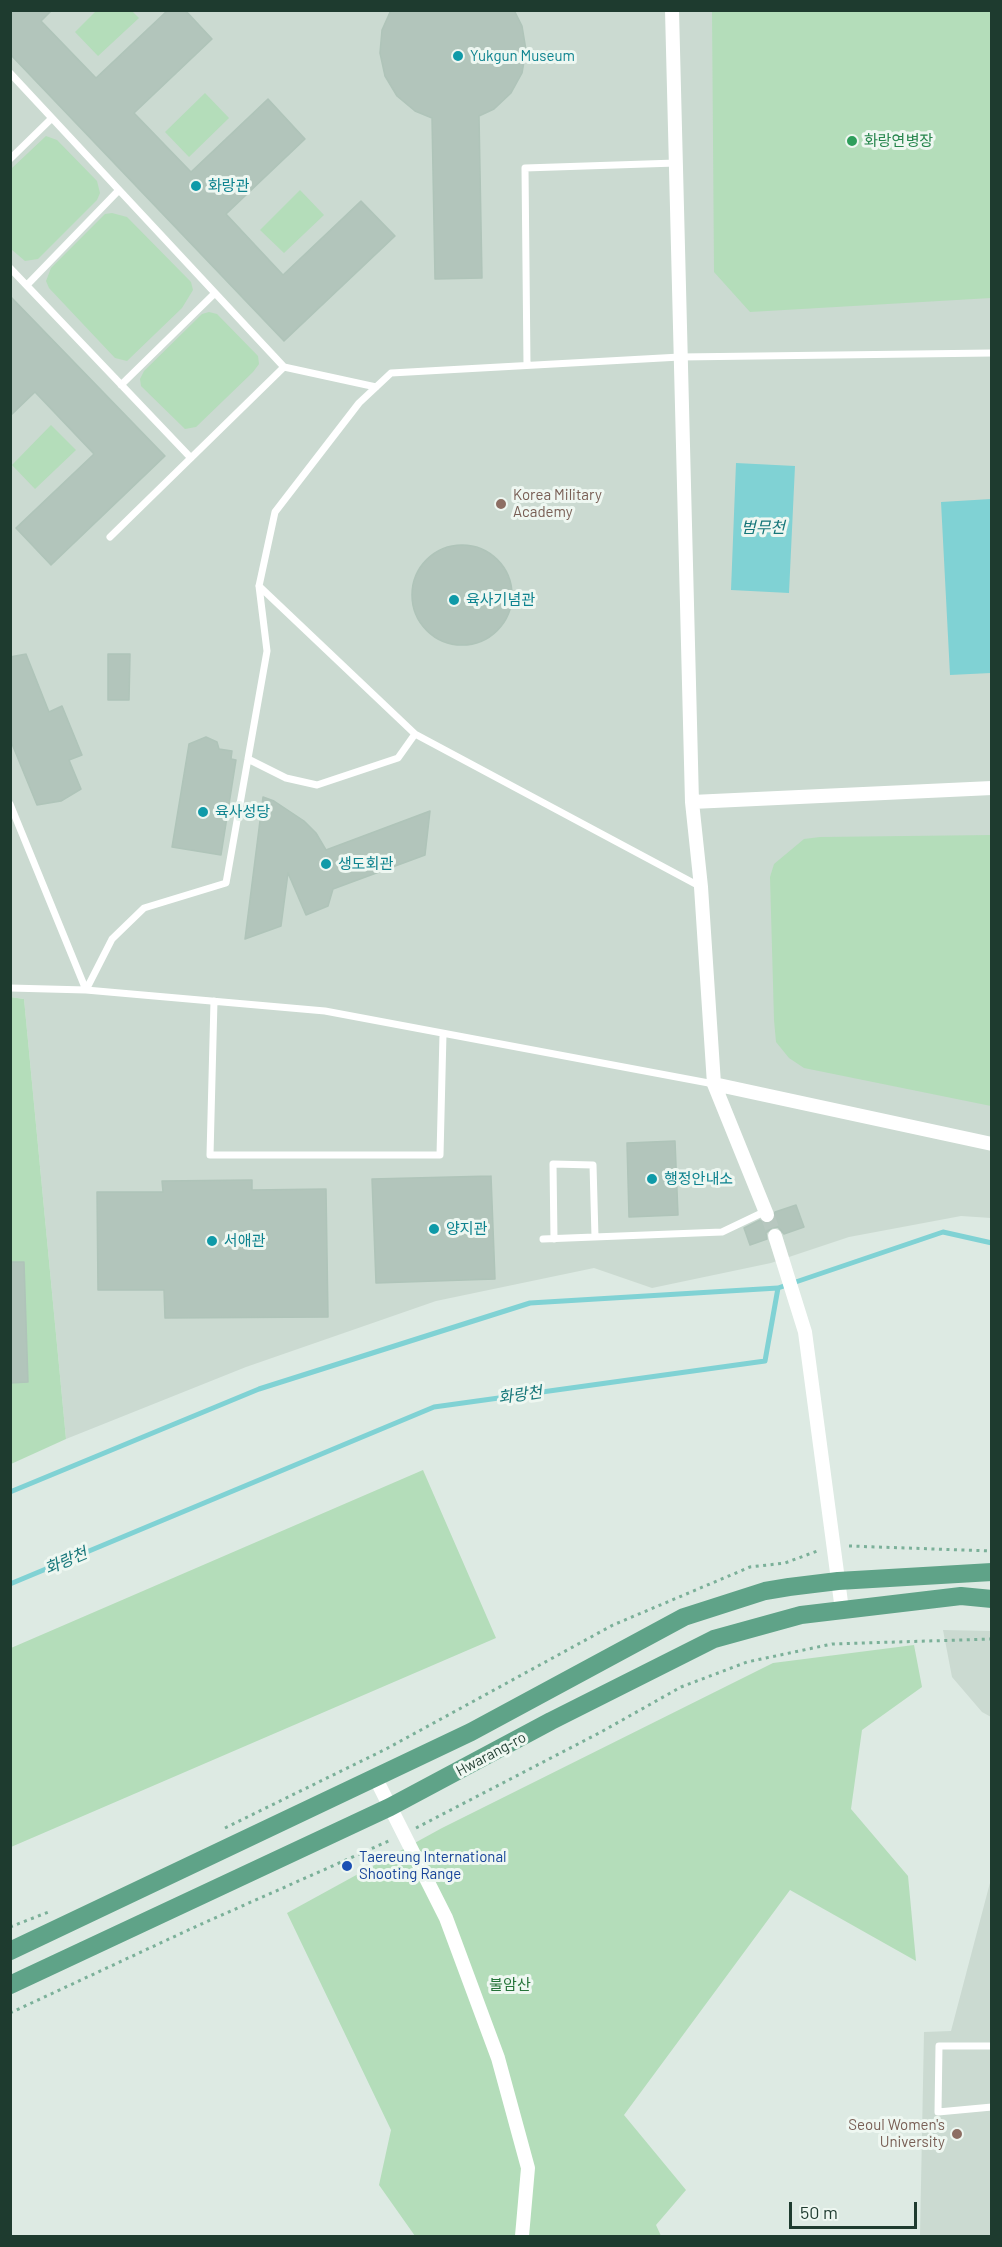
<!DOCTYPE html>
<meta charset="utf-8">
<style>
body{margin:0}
#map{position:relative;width:1002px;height:2247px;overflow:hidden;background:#ddeae3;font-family:Barlow,sans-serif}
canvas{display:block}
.frame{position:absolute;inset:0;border:12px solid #1e3b2f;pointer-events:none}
.scale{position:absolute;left:789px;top:2202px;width:128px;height:27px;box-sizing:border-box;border:3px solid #1e3b2f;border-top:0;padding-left:8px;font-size:18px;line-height:21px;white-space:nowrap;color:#1e3b2f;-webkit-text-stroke:4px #eef7f1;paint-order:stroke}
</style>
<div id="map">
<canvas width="1002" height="2247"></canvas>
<div class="frame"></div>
<div class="scale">50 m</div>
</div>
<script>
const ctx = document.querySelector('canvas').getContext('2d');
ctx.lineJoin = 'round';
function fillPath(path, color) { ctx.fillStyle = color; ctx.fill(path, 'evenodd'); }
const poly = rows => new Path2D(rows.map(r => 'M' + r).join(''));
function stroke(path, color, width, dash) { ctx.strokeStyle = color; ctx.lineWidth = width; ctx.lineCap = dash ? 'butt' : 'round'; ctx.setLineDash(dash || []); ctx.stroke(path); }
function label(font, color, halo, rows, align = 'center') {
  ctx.font = font + ' Barlow,"Noto Sans KR",sans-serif'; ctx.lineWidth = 6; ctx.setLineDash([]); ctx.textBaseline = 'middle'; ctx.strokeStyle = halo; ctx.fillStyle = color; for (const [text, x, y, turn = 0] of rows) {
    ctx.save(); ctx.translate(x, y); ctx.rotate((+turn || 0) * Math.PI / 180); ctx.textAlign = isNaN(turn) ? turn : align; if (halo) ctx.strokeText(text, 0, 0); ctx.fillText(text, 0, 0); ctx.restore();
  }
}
const built = poly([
 [10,11,991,11,991,1218,961,1216,849,1237,771,1263,652,1288,594,1268,436,1301,246,1367,66,1439,24,999,10,997],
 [943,1630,991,1631,991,1717,982,1712,952,1677],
 [991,1879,991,2236,920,2236,924,2032,951,2031]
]);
const green = poly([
 [97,10,132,11,139,18,98,56,75,32],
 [712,11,991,11,991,298,750,312,714,272],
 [205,93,229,118,189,157,165,132],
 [46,136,57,140,97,181,100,193,97,200,38,259,25,261,11,249,11,169],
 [300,190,324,215,284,253,260,230],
 [112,213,127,217,191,282,193,290,182,308,127,361,115,358,49,288,46,281,51,268,105,214],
 [209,312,217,314,258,356,259,364,253,372,196,427,185,429,141,386,140,379,144,371,202,314],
 [51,425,76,450,35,489,12,465],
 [991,835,991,1106,804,1068,789,1058,776,1042,774,1020,770,877,774,864,804,839,820,837],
 [10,997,24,999,66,1439,11,1464],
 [423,1470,496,1638,11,1847,11,1648],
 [914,1645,922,1687,862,1730,851,1809,908,1876,916,1961,790,1890,624,2115,686,2190,656,2225,661,2236,415,2236,379,2185,391,2130,287,1913,442,1828,773,1663]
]);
const water = poly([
 [736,463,795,466,789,593,731,590],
 [991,499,991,673,950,675,941,502]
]);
const stream = poly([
 [10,1492,259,1389,530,1303,778,1288],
 [10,1584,434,1407,765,1361,778,1288,943,1232,992,1243]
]);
const building = poly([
 [10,10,52,10,41,21,96,78,168,10,185,10,212,39,134,113,191,172,268,99,305,139,226,214,283,275,361,201,395,236,284,341,10,54,10,10],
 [391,10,514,10,522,26,526,50,522,73,511,93,494,109,479,116,482,278,435,279,432,118,415,111,397,96,385,76,380,53,382,30,391,10],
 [10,296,165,456,51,565,16,528,94,454,35,392,10,416,10,296],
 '412 595a50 50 0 1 1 100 0a50 50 0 1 1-100 0Z',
 [26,654,49,712,62,706,82,755,69,760,81,789,61,801,37,805,10,739,10,657,26,654],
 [108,654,130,654,129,700,108,700,108,654],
 [206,737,217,742,219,749,232,751,231,759,236,760,221,855,172,847,189,744,206,737],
 [263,797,274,801,304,821,316,833,326,850,430,811,425,855,333,889,328,906,306,915,288,873,281,926,245,939,263,797],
 [675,1141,678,1215,629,1217,627,1143,675,1141],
 [491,1176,495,1279,376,1283,372,1179,491,1176],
 [252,1180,252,1190,326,1189,328,1317,165,1318,164,1290,98,1290,97,1192,163,1192,162,1181,252,1180],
 [796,1205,804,1227,784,1234,778,1227,772,1228,766,1233,767,1239,750,1245,744,1228,760,1220,765,1224,771,1223,775,1212,796,1205],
 [10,1262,24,1262,28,1382,10,1383,10,1262]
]);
const minorTunnel = poly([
 [767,1215,775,1236]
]);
const path = poly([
 [849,1546,992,1551],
 [225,1828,386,1749,613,1625,750,1567,785,1563,820,1550],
 [416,1828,601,1732,681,1687,747,1662,832,1644,992,1639],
 [10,1927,51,1911],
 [10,2013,197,1926,391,1840]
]);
const service = poly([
 [10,73,284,367,376,387],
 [10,159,52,118],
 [10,268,191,458],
 [27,285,119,190],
 [527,365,525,168,676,163],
 [121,385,215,293],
 [110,537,284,367],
 [259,586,415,734,701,887],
 [248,759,286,778,317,785,398,758,415,734],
 [10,804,86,990,112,939,144,908,226,883,267,651,259,586,275,512,359,403,391,373,680,357,992,353],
 [10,988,86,990,325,1011,714,1084],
 [214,1001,210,1155,440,1155,443,1034],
 [543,1239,722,1232,766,1211],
 [554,1239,553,1164,593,1165,595,1237],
 [992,2046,939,2046,938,2112,992,2107]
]);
const minor = poly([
 [672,10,692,802,701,887,714,1084,992,1144],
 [692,802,992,788],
 [714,1084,767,1215],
 [775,1236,805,1332,842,1610],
 [376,1779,446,1918,498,2058,528,2168,522,2236]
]);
const primary = poly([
 [10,1951,471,1732,684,1617,765,1591,789,1587,838,1581,992,1572],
 [10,1985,390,1807,551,1721,714,1639,801,1615,961,1596,992,1599]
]);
const markers = [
 [458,56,6,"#0f9aa8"],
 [852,141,6,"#2e9e5b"],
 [196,186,6,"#0f9aa8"],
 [501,504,6,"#8d6e63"],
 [454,600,6,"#0f9aa8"],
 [203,812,6,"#0f9aa8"],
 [326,864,6,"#0f9aa8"],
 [652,1179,6,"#0f9aa8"],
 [434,1229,6,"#0f9aa8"],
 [212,1241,6,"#0f9aa8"],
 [347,1866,6,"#1a4fb4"],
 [957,2134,6,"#8d6e63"]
];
const cultureNames = [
 ["Yukgun Museum",470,56],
 ["화랑관",208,186],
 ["육사기념관",466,600],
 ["육사성당",215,812],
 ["생도회관",338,864],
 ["행정안내소",664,1179],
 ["양지관",446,1229],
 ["서애관",224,1241]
];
const leisureNames = [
 ["화랑연병장",864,141]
];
const educationNames = [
 ["Korea Military",513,495],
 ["Academy",513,512],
 ["Seoul Women's",945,2125,"right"],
 ["University",945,2142,"right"]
];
const streetNames = [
 ["Hwarang-ro",491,1754,-28]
];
const transitNames = [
 ["Taereung International",359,1857],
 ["Shooting Range",359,1874]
];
const parkNames = [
 ["불암산",510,1985]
];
const waterNames = [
 ["범무천",763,528],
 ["화랑천",520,1395,-8],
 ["화랑천",66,1561,-23]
];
fillPath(built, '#cbdad1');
fillPath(green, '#b4ddba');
fillPath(water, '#80d2d4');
stroke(stream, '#80d2d4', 5);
fillPath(building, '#b2c5bb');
stroke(building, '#afc4b9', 1.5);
stroke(minorTunnel, '#b7c7bf', 14, [14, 7]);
stroke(path, '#7bb099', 3, [3, 4.5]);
stroke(service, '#fff', 7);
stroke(minor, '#fff', 14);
stroke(primary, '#5fa388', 18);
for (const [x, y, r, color] of markers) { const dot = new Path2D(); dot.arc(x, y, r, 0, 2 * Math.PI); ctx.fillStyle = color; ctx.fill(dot); stroke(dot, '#eef7f1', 2); }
label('15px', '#0d838f', '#eef7f1', cultureNames, 'left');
label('15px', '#27864d', '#eef7f1', leisureNames, 'left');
label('15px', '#785e54', '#eef7f1', educationNames, 'left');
label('15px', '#1e3b2f', '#eef7f1', streetNames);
label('15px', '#164399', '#eef7f1', transitNames, 'left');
label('15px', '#26743a', '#eef7f1', parkNames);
label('italic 16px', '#157679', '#eef7f1', waterNames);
</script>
